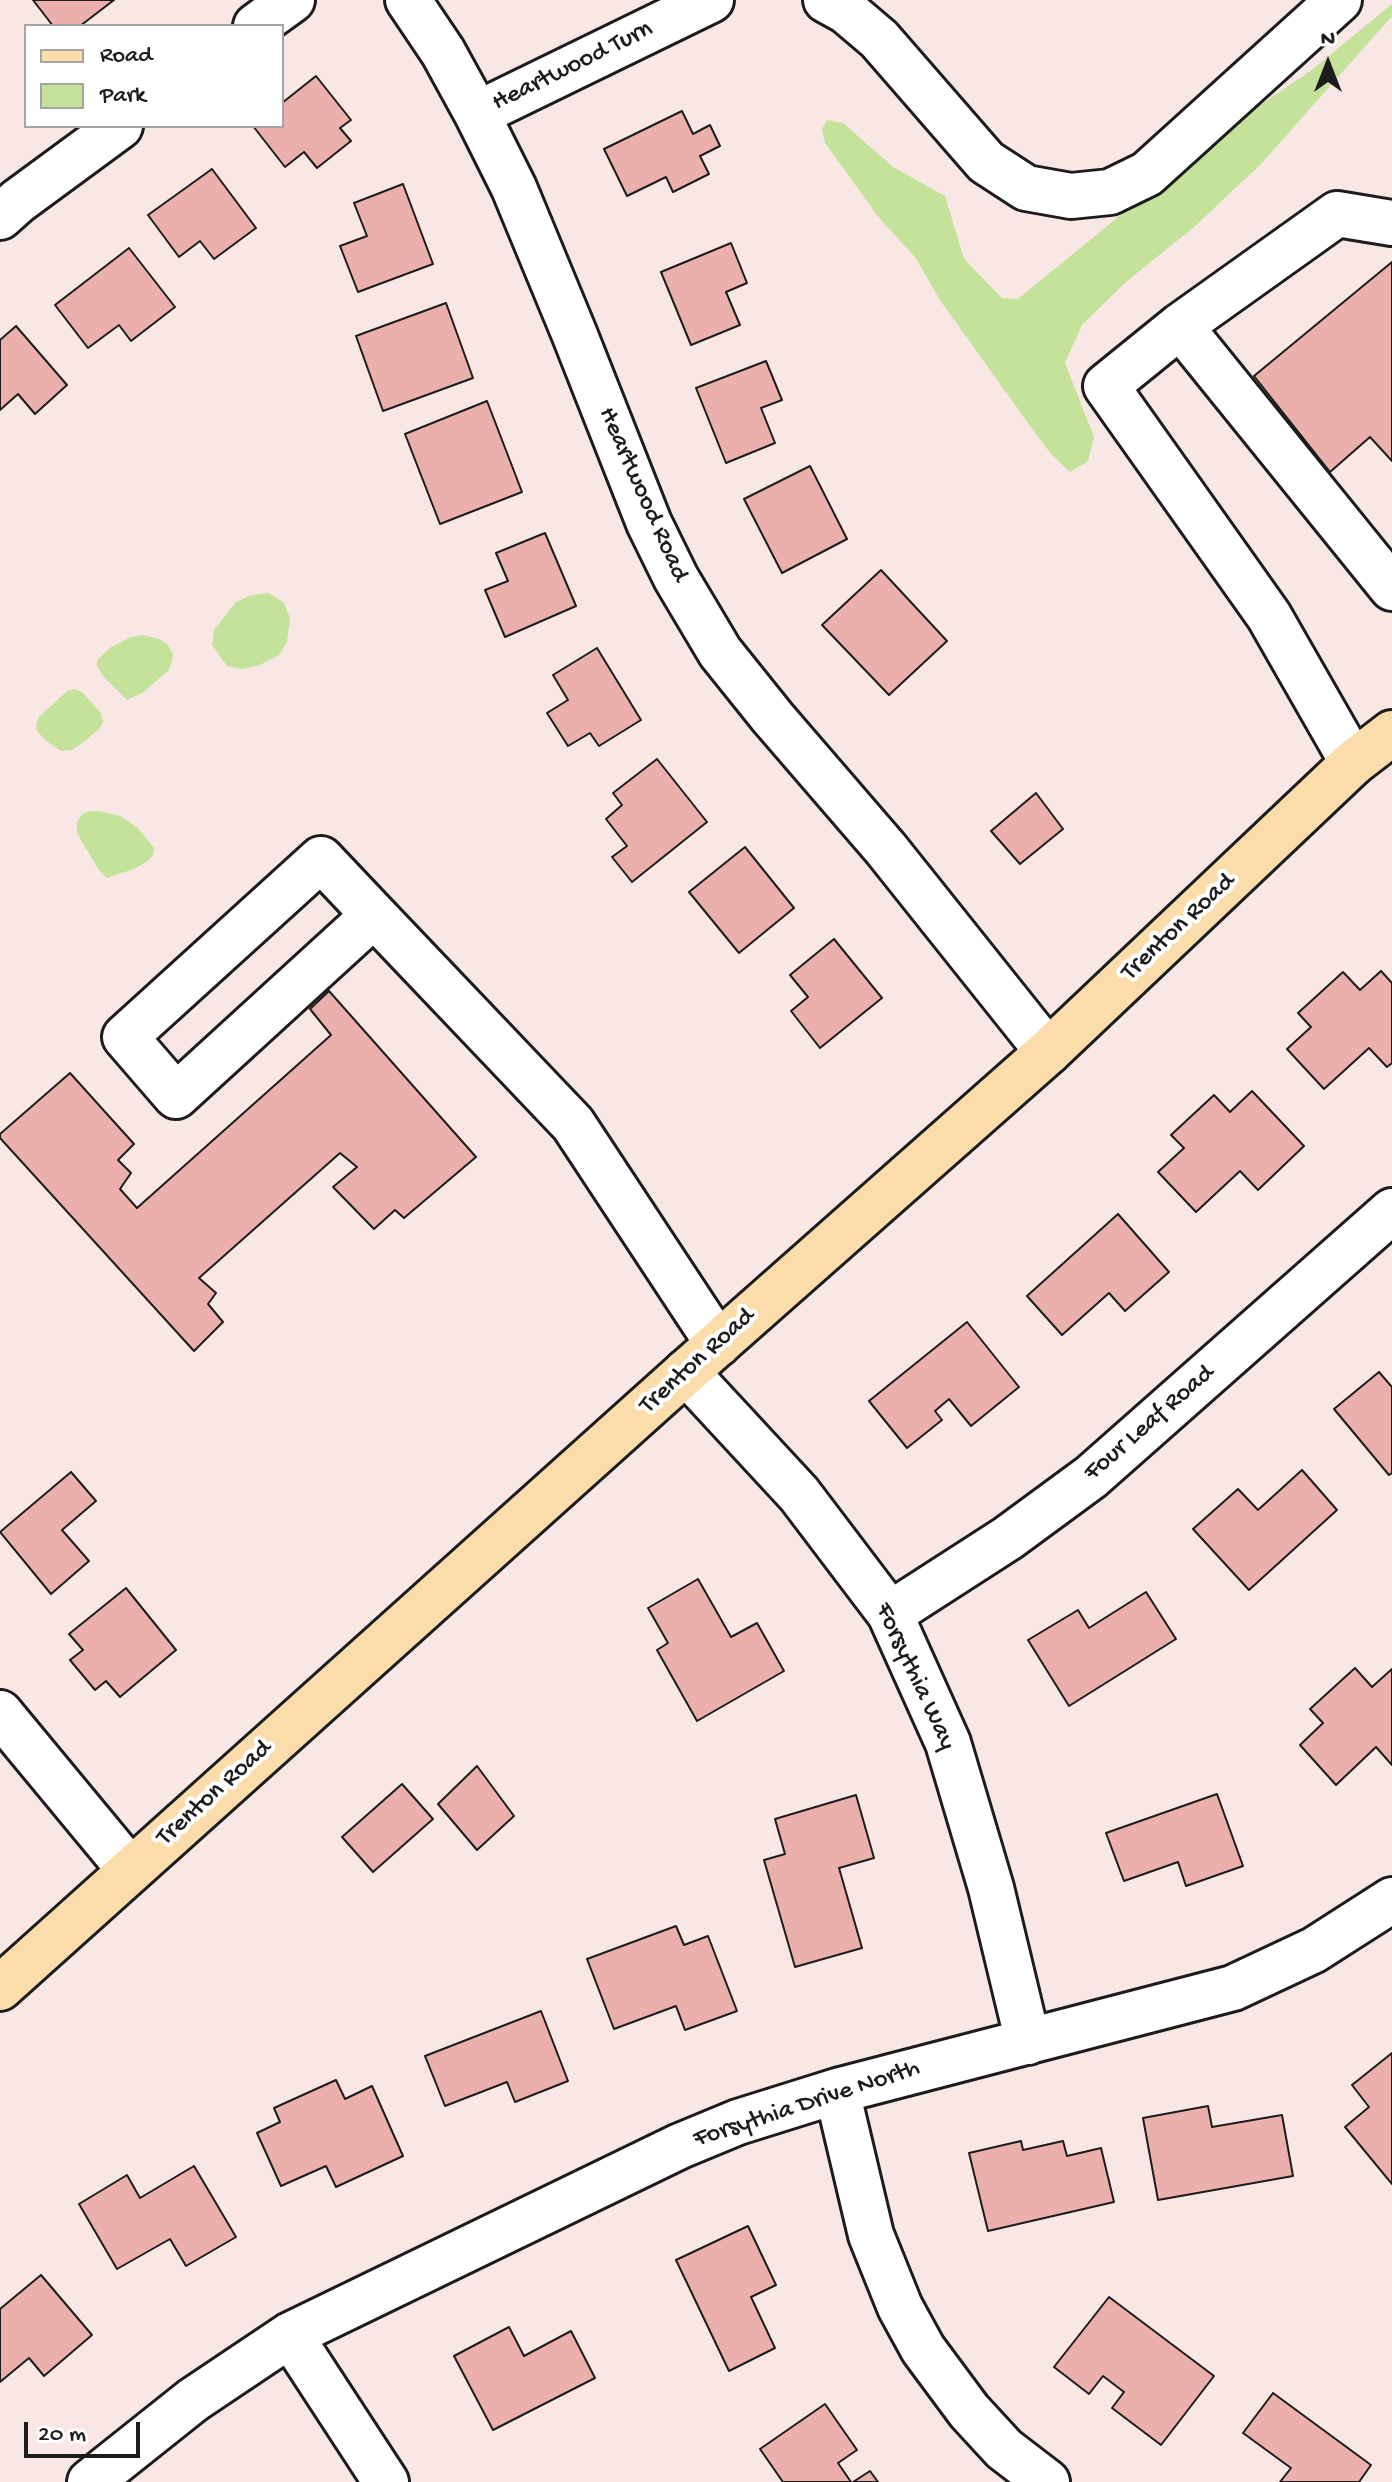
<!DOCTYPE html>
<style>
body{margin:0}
#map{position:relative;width:1392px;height:2482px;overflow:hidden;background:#f9e7e6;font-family:"Gochi Hand",sans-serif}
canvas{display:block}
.legend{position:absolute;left:24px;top:24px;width:260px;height:104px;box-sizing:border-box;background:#fff;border:2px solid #a4a4a4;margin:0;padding:10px 14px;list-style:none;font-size:24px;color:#1c1c1c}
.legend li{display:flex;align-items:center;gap:16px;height:40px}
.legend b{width:40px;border:2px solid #a4a4a4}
.north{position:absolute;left:1288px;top:24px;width:80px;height:80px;-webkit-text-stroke:6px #fff;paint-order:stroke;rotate:0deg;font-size:22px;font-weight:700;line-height:32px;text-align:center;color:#1c1c1c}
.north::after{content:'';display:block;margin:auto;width:28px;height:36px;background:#1c1c1c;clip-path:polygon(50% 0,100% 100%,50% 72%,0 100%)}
.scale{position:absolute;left:24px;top:2422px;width:116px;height:36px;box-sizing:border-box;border:4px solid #1c1c1c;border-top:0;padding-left:10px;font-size:24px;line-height:28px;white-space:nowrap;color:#1c1c1c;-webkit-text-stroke:6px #fff;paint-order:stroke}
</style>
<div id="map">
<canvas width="1392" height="2482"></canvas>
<ul class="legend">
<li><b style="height:10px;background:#fbddab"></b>Road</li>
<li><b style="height:22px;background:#c4e29a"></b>Park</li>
</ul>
<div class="north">N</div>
<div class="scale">20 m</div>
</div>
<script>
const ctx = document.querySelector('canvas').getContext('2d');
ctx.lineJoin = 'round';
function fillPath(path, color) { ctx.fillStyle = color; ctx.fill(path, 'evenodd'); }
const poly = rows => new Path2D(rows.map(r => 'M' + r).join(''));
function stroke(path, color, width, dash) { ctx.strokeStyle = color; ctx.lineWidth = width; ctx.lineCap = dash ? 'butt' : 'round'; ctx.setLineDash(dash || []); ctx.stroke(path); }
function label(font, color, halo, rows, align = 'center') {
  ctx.font = font + ' "Gochi Hand",sans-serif'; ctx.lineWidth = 8; ctx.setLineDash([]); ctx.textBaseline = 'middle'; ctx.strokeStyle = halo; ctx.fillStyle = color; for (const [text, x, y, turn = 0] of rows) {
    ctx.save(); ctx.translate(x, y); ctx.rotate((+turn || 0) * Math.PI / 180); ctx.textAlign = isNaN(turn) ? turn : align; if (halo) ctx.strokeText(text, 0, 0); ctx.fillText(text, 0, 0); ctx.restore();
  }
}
const green = poly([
 [1392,4,1392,16,1262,163,1193,228,1127,281,1082,325,1065,363,1094,437,1088,461,1070,472,1051,454,1023,416,942,303,915,257,880,219,825,143,822,129,827,120,843,123,893,167,945,196,964,259,1002,298,1018,299,1228,127,1313,69],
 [269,593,284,603,290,618,287,642,279,655,260,665,243,669,227,666,212,645,214,630,236,602,252,595],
 [143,635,159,639,167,644,173,654,172,662,168,671,142,693,127,700,104,677,97,666,97,660,111,647,131,637],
 [75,689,82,692,101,713,103,722,99,729,85,741,72,750,61,751,45,740,37,731,36,724,39,717,67,691],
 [90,811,99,811,120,816,138,828,154,848,153,855,148,861,134,869,107,878,98,869,77,833,77,822,82,814]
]);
const building = poly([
 [33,0,114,0,80,26,53,26,33,0],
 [316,76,351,120,340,128,351,141,317,168,304,152,285,167,253,126,282,126,282,103,316,76],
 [682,111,693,134,710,125,720,146,700,156,709,174,673,192,666,177,627,196,604,149,682,111],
 [212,169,256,228,214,259,200,241,179,257,148,215,212,169],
 [403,184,433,264,358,292,340,246,367,236,354,203,403,184],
 [731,243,747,283,726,292,740,325,691,345,661,272,731,243],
 [129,248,175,307,131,341,119,325,88,348,55,305,129,248],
 [1392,262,1392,461,1370,437,1330,472,1254,376,1392,262],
 [446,303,473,378,383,411,356,336,446,303],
 [16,326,67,385,35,414,18,394,0,410,0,340,16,326],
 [766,361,782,400,761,408,775,443,726,463,696,388,766,361],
 [487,401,522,492,440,524,405,434,487,401],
 [810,466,847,539,782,573,744,499,810,466],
 [545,533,576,606,505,637,485,590,508,581,496,553,545,533],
 [881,570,947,641,889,695,822,625,881,570],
 [597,648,641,720,599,746,590,733,568,746,547,713,568,700,553,675,597,648],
 [657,759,707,822,632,882,612,857,627,846,606,819,622,805,613,793,657,759],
 [1036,793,1063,829,1020,864,991,831,1036,793],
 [745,847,794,908,739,953,689,892,745,847],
 [834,939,882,998,820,1048,791,1011,808,997,790,975,834,939],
 [1381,971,1392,983,1392,1063,1387,1067,1369,1048,1324,1089,1287,1049,1311,1027,1298,1013,1343,972,1360,990,1381,971],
 [329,991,476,1157,404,1218,395,1210,374,1229,333,1187,357,1167,340,1153,199,1278,216,1293,208,1304,223,1322,194,1351,0,1138,0,1134,70,1073,134,1144,118,1160,131,1173,120,1189,137,1208,331,1035,310,1009,329,991],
 [1252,1091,1304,1146,1258,1190,1240,1171,1196,1212,1158,1172,1184,1148,1171,1135,1214,1095,1230,1112,1252,1091],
 [1118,1214,1169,1272,1125,1311,1109,1293,1062,1335,1027,1296,1118,1214],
 [967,1322,1019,1387,971,1426,949,1399,935,1411,942,1420,907,1448,869,1401,967,1322],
 [1379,1372,1392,1387,1392,1473,1389,1475,1334,1409,1379,1372],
 [1302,1470,1337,1510,1249,1590,1193,1529,1238,1489,1258,1510,1302,1470],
 [71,1472,96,1501,62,1530,89,1561,51,1594,0,1532,71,1472],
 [698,1579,731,1637,757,1623,784,1671,697,1721,657,1650,668,1643,648,1608,698,1579],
 [126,1588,176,1650,120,1697,106,1681,95,1690,70,1660,83,1650,69,1634,126,1588],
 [1146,1592,1176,1639,1069,1706,1028,1640,1078,1610,1089,1628,1146,1592],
 [1355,1668,1372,1687,1392,1669,1392,1765,1376,1747,1336,1785,1300,1745,1323,1723,1310,1709,1355,1668],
 [477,1766,514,1816,477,1850,438,1804,477,1766],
 [402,1784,433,1819,373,1872,342,1837,402,1784],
 [1217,1794,1243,1866,1186,1886,1178,1862,1124,1881,1106,1833,1217,1794],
 [856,1795,874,1858,839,1868,862,1948,795,1967,764,1860,785,1854,775,1819,856,1795],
 [676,1926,684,1945,708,1936,737,2011,685,2030,676,2006,614,2029,587,1959,676,1926],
 [541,2011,568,2081,515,2102,507,2082,445,2106,425,2056,541,2011],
 [1392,2053,1392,2184,1345,2127,1369,2107,1352,2085,1392,2053],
 [336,2080,345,2099,372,2086,403,2156,336,2187,326,2166,281,2186,257,2133,280,2122,274,2108,336,2080],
 [1208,2106,1212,2127,1282,2115,1293,2176,1158,2200,1143,2118,1208,2106],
 [1021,2141,1023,2150,1063,2141,1067,2156,1101,2148,1114,2202,988,2231,969,2153,1021,2141],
 [194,2166,236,2237,186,2266,170,2239,117,2269,79,2204,127,2175,140,2198,194,2166],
 [748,2226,776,2285,751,2297,775,2348,729,2371,676,2260,748,2226],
 [41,2275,92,2335,44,2376,29,2358,0,2382,0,2309,41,2275],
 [1109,2297,1214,2376,1161,2445,1112,2408,1124,2392,1103,2376,1089,2394,1054,2367,1109,2297],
 [509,2327,524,2356,571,2331,595,2378,493,2430,454,2356,509,2327],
 [1273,2393,1371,2465,1359,2482,1280,2482,1291,2468,1243,2433,1273,2393],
 [825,2404,857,2450,838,2463,851,2482,783,2482,760,2449,825,2404],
 [870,2471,878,2482,853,2482,870,2471]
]);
const minor = poly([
 [408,0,443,52,477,114,514,188,574,333,649,523,676,578,720,652,773,718,886,849,1048,1052],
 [826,0,846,11,879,39,986,162,1026,188,1071,196,1110,192,1147,174,1339,0],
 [256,26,292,0],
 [477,114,711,0],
 [0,217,18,201,120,126],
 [1180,326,1392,588],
 [1353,763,1269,616,1106,386,1180,326,1337,214,1392,223],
 [374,915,176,1096,125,1037,321,859,374,915,573,1124,718,1344],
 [686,1372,799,1494,890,1614,948,1743,991,1888,1028,2042],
 [890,1614,1008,1538,1091,1477,1392,1211],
 [0,1713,130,1870],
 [837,2091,871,2235,900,2307,923,2349,969,2411,1004,2449,1047,2482],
 [290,2335,386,2482],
 [90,2482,193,2400,290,2335,680,2146,738,2122,837,2091,1233,1988,1314,1950,1392,1900]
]);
const major = poly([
 [0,1988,686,1372,1048,1052,1353,763,1392,733]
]);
const streetNames = [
 ["Heartwood Turn",573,67,-26],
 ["Heartwood Road",642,495,66],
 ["Trenton Road",1179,928,-43],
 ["Trenton Road",698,1362,-42],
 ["Four Leaf Road",1150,1424,-41],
 ["Forsythia Way",914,1677,65],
 ["Trenton Road",215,1794,-42],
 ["Forsythia Drive North",807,2105,-18]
];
fillPath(green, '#c4e29a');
fillPath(building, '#ebb0ac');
stroke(building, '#1c1c1c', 2);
stroke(minor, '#1c1c1c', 50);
stroke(major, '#1c1c1c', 50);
stroke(minor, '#fff', 44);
stroke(major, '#fbddab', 44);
label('26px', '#1c1c1c', '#fff', streetNames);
</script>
